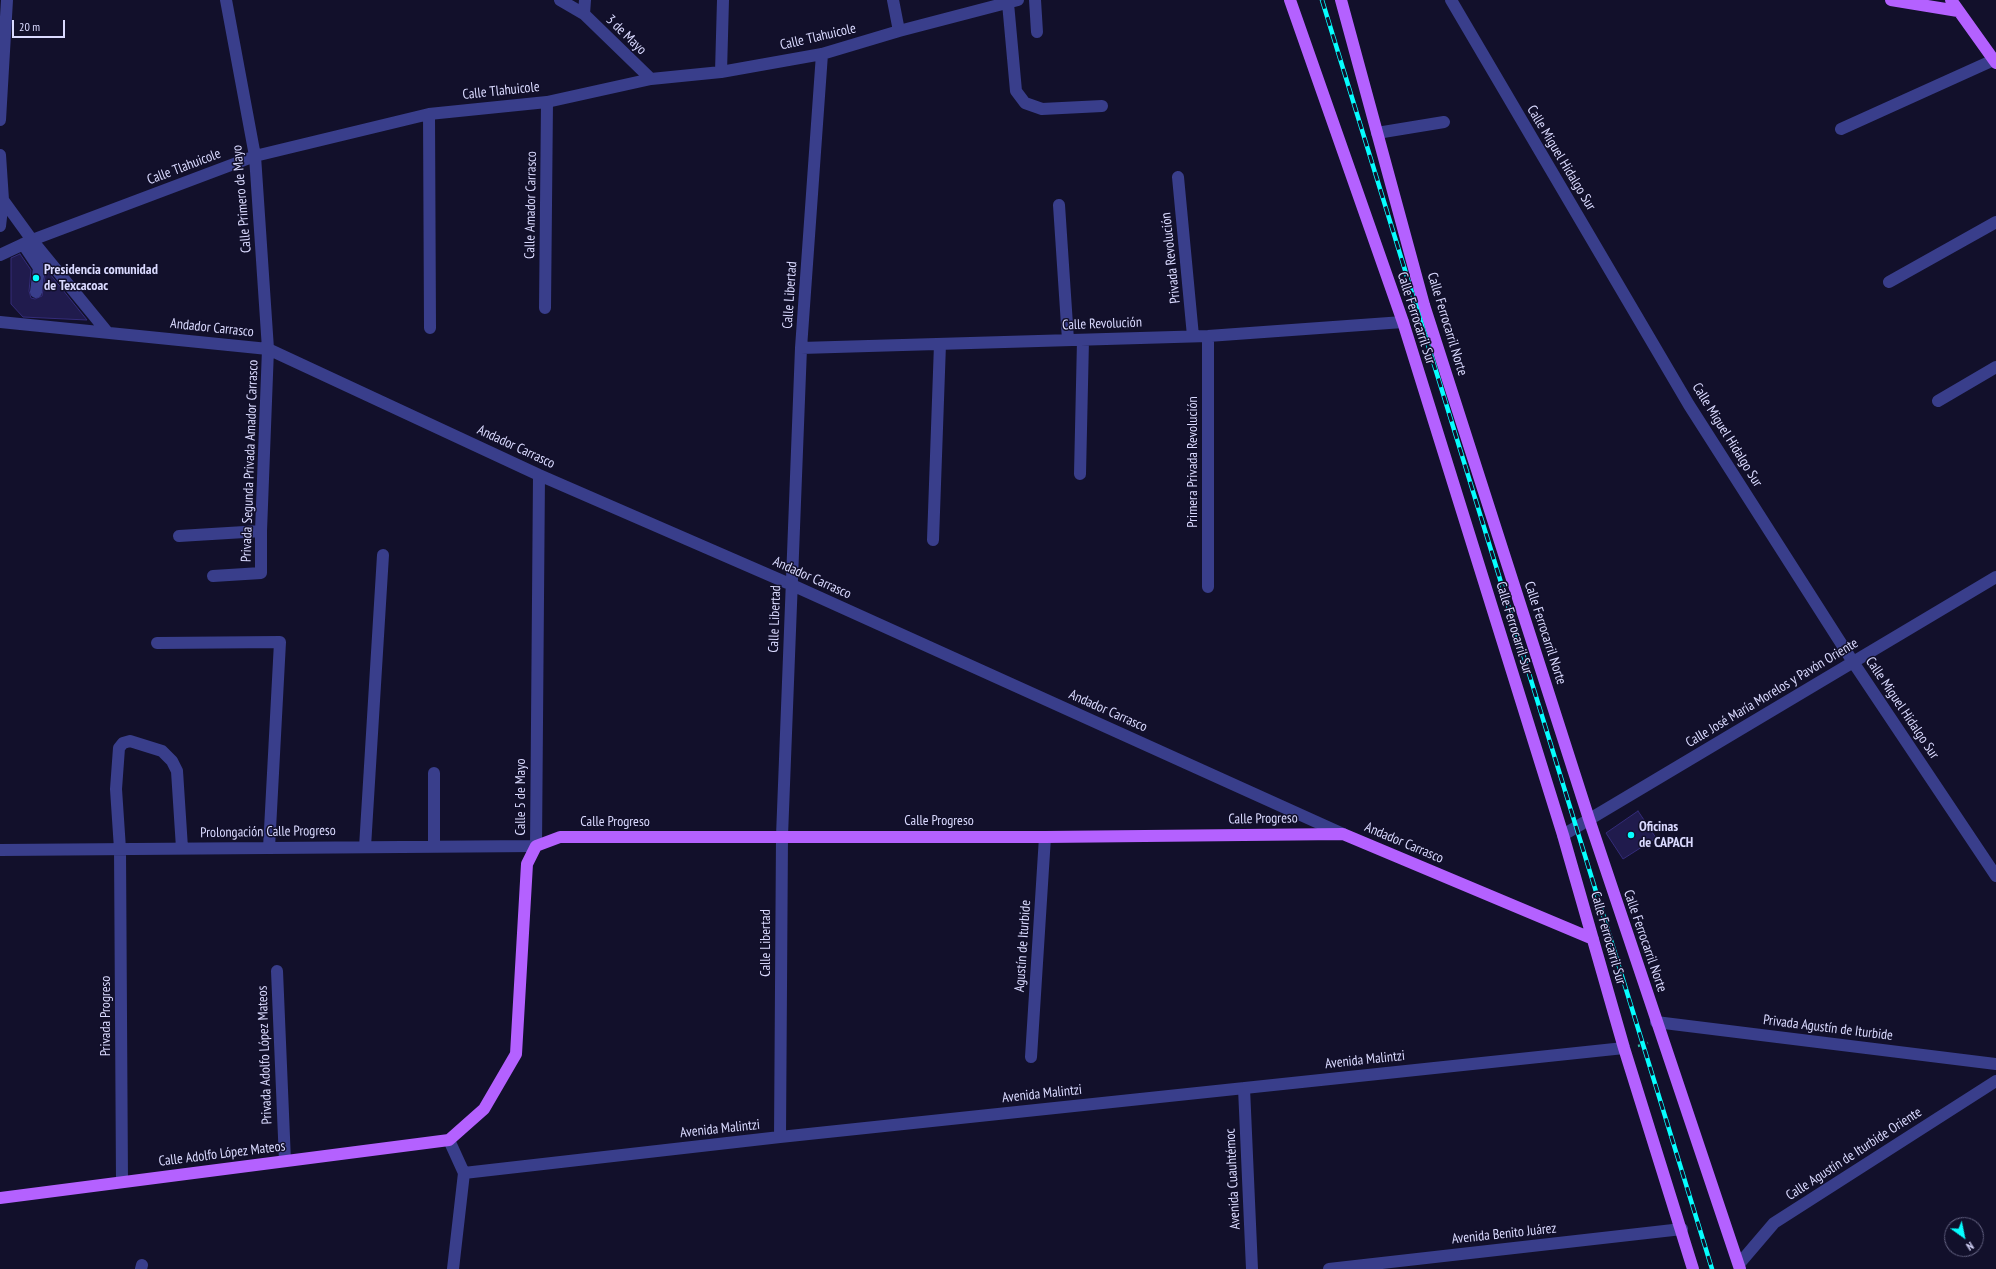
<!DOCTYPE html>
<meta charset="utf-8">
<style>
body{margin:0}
#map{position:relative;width:1996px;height:1269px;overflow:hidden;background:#12102b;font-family:"PT Sans Narrow",sans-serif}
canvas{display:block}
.north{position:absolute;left:1944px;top:1217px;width:40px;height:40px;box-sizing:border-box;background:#12102b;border:1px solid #626180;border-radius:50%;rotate:147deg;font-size:11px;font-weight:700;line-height:16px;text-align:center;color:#dadaff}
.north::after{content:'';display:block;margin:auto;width:14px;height:18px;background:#06feff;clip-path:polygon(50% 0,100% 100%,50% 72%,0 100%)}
.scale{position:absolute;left:12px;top:20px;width:53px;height:18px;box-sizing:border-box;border:2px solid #dadaff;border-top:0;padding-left:5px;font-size:12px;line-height:14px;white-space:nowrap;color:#dadaff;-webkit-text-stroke:3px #12102b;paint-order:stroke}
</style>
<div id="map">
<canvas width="1996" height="1269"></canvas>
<div class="north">N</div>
<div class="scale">20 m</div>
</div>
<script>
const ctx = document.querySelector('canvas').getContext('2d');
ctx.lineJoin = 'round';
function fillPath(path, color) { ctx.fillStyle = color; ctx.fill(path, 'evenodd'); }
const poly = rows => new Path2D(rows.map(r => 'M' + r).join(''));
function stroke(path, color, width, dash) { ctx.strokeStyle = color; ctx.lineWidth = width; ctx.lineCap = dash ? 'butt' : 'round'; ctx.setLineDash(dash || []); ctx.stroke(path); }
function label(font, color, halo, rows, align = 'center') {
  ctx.font = font + ' "PT Sans Narrow",sans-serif'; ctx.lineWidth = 3; ctx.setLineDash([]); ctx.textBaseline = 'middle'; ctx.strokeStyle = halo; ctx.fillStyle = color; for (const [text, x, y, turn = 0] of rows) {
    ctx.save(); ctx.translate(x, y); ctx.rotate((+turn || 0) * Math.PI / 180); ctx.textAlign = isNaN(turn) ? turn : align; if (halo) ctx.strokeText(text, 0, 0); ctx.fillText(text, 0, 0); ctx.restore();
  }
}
const building = poly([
 [20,254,31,270,29,291,31,298,35,299,42,296,46,269,87,320,23,317,11,304,11,258,20,254],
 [1638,811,1656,838,1623,859,1606,833,1638,811]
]);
const path = poly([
 [1638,1046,1648,1043]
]);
const minor = poly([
 [560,0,584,14,651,79],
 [893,0,899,31],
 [1035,0,1037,32],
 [1451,0,1689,405,1853,662,1996,876],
 [1008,3,1016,91,1025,103,1042,109,1102,106],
 [584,14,585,0],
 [721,72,723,0],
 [429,114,430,328],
 [0,120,7,0],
 [1841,129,1996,59],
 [1377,133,1444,122],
 [0,155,3,200,0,226],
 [1178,177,1193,336],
 [3,200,32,240,108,333],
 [1059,205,1068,340],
 [23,244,39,268,36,292],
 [0,255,32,240,255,156,429,114,547,102,651,79,721,72,822,54,899,31,1018,0],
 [1889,282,1996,222],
 [545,308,547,102],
 [0,322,268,349,539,475,792,585,1343,834],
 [1208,336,1208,587],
 [801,348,1208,336,1403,322],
 [1938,401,1996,367],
 [1080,474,1083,340],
 [179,536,261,531],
 [933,540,940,344],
 [213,576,261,573,261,531,268,349,255,156,226,0],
 [157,643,280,642,269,848],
 [434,773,434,846],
 [1563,835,1996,577],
 [365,847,383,555],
 [0,850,536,846,539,475],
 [277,971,285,1161],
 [1656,1022,1996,1064],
 [1031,1057,1045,837],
 [1244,1088,1252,1269],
 [780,1137,782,836,801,348,822,54],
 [449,1140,464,1173,453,1269],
 [464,1173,780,1137,1624,1048],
 [122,1182,120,849,116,789,119,748,123,743,130,741,162,751,172,761,177,771,182,848],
 [1739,1264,1774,1223,1996,1081],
 [141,1269,142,1265],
 [1329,1269,1682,1229]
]);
const major = poly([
 [1290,0,1403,322,1563,835,1624,1048,1693,1269],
 [1341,0,1424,305,1589,819,1740,1269],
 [1891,0,1958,11],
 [1951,0,1996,63],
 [0,1198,449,1140,484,1109,516,1054,527,864,536,846,560,837,1045,837,1343,834,1593,939]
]);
const rail = poly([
 [1322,0,1712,1269]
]);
const markers = [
 [36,278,4,"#06feff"],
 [1631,835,4,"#06feff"]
];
const streetNames = [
 ["3 de Mayo",626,35,44],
 ["Calle Tlahuicole",818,37,-13],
 ["Calle Tlahuicole",501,91,-6],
 ["Calle Miguel Hidalgo Sur",1561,158,59],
 ["Calle Tlahuicole",184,167,-21],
 ["Calle Primero de Mayo",242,199,-95],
 ["Calle Amador Carrasco",531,205,-89],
 ["Privada Revolución",1171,258,-96],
 ["Calle Libertad",790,295,-86],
 ["Calle Ferrocarril Sur",1416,318,72],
 ["Calle Revolución",1102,324,-2],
 ["Calle Ferrocarril Norte",1447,324,73],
 ["Andador Carrasco",212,328,6],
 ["Calle Miguel Hidalgo Sur",1727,435,58],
 ["Andador Carrasco",516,447,25],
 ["Privada Segunda Privada Amador Carrasco",250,461,-88],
 ["Primera Privada Revolución",1193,462,-90],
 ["Andador Carrasco",812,578,24],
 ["Calle Libertad",775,619,-88],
 ["Calle Ferrocarril Sur",1514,628,73],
 ["Calle Ferrocarril Norte",1545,633,72],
 ["Calle José María Morelos y Pavón Oriente",1772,693,-31],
 ["Calle Miguel Hidalgo Sur",1902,708,56],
 ["Andador Carrasco",1108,711,24],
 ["Calle 5 de Mayo",521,797,-90],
 ["Calle Progreso",1263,819,-1],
 ["Calle Progreso",939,821],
 ["Calle Progreso",615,822],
 ["Prolongación Calle Progreso",268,832,-1],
 ["Andador Carrasco",1404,843,23],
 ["Calle Ferrocarril Sur",1608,938,74],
 ["Calle Ferrocarril Norte",1645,941,71],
 ["Calle Libertad",766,943,-90],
 ["Agustín de Iturbide",1023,946,-86],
 ["Privada Progreso",106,1016,-90],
 ["Privada Agustín de Iturbide",1828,1028,7],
 ["Privada Adolfo López Mateos",265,1055,-92],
 ["Avenida Malintzi",1365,1060,-6],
 ["Avenida Malintzi",1042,1094,-6],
 ["Avenida Malintzi",720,1129,-6],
 ["Calle Adolfo López Mateos",222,1154,-7],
 ["Calle Agustín de Iturbide Oriente",1854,1154,-33],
 ["Avenida Cuauhtémoc",1233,1179,-93],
 ["Avenida Benito Juárez",1504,1234,-6]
];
const poiNames = [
 ["Presidencia comunidad",44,270],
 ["de Texcacoac",44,286],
 ["Oficinas",1639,827],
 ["de CAPACH",1639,843]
];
fillPath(building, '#201b4d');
stroke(building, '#342c79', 1);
stroke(path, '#2bc1aa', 2.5, [2, 3]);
stroke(minor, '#393e8b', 12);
stroke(major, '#b461ff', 12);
stroke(rail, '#06feff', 4.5);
stroke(rail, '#12102b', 3, [9]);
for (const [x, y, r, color] of markers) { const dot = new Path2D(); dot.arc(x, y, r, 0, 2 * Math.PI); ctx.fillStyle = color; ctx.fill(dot); stroke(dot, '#12102b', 1.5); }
label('14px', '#dadaff', '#12102b', streetNames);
label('bold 14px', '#dadaff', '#12102b', poiNames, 'left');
</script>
